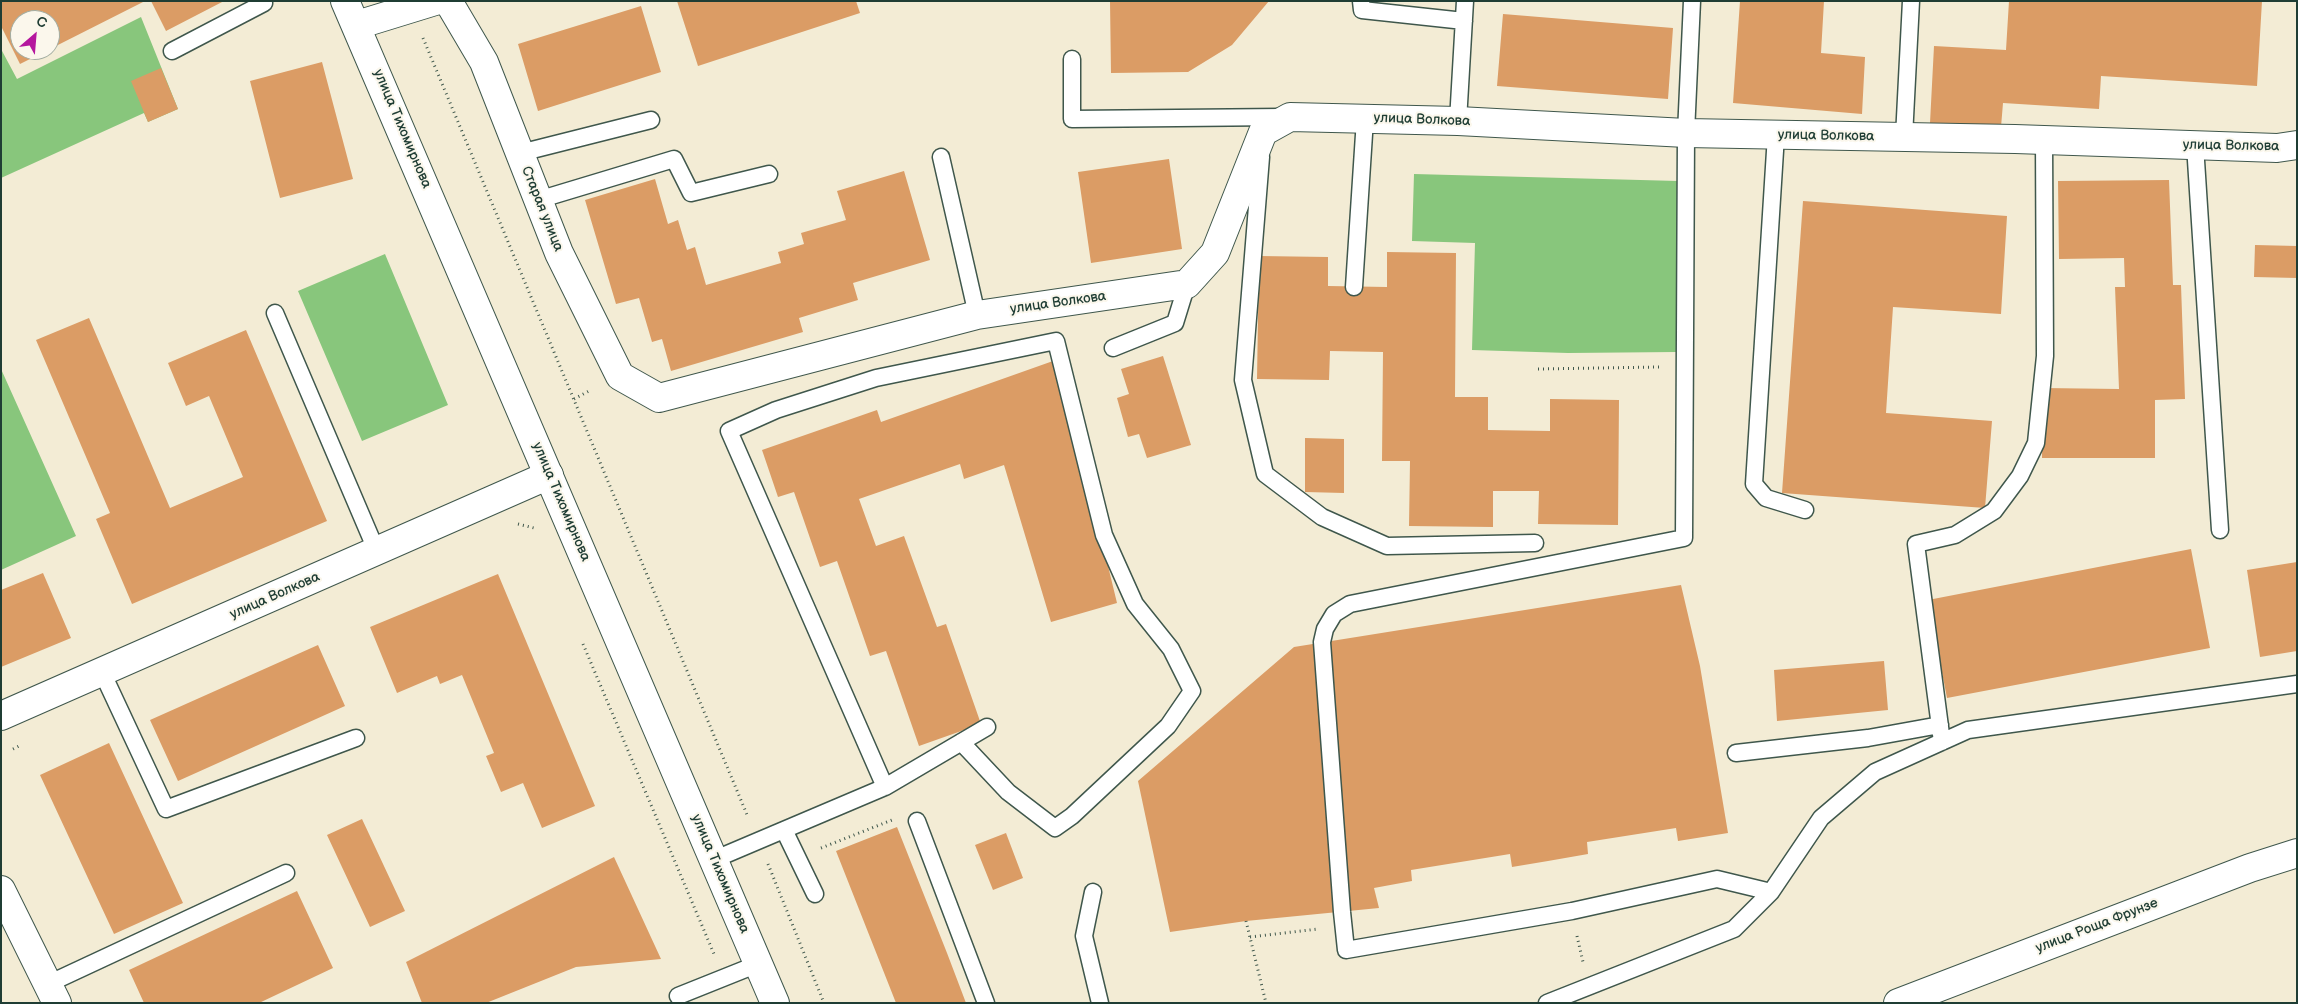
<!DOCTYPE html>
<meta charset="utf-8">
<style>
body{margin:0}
#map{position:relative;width:2298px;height:1004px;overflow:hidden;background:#f3ecd5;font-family:"Balsamiq Sans",sans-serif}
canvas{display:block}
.frame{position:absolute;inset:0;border:2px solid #1f3d34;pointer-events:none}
.north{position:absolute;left:10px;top:10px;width:50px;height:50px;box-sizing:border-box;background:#fbf7ec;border:1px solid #a3ada2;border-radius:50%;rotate:27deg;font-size:14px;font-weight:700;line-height:20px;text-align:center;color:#1f3d34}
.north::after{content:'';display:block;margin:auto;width:18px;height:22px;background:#b5179e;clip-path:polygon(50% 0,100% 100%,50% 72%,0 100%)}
</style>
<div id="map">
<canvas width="2298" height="1004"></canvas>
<div class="frame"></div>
<div class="north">С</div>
</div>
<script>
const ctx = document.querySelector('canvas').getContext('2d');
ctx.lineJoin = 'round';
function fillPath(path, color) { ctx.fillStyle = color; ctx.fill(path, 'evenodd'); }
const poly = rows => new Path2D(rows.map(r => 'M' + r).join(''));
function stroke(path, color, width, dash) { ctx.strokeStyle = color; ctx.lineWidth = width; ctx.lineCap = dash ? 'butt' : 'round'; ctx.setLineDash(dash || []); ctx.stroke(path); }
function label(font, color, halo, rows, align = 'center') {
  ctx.font = font + ' "Balsamiq Sans",sans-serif'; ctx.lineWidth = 4; ctx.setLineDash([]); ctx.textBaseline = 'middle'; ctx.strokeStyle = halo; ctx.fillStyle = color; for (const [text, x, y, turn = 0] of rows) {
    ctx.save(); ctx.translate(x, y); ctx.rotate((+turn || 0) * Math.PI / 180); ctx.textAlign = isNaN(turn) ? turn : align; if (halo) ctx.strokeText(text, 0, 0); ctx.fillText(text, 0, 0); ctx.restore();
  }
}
const green = poly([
 [141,17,178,109,148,122,144,113,1,178,1,49,17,79],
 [1414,174,1678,181,1676,352,1568,353,1472,350,1475,243,1412,241],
 [385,254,448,405,362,441,298,291],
 [1,369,76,536,1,570]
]);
const building = poly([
 [1,1,145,1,50,49,50,20,20,20,20,50,48,50,20,64,1,26],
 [151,1,224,1,166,31],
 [677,1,856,1,860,13,698,66],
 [1110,1,1269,1,1232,45,1188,72,1111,73],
 [1740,1,1824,1,1821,53,1865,57,1862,114,1733,103],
 [2009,1,2262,1,2257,86,2101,76,2099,109,2003,103,2001,127,1930,123,1934,46,2006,50],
 [641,6,661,72,538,111,518,44],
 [1503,14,1673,28,1668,99,1497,86],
 [322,62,353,179,280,198,250,81],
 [161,68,178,109,148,122,131,81],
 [1169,159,1182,249,1091,263,1078,172],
 [904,171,930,260,853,283,858,300,799,318,803,332,671,371,662,339,652,342,639,298,616,304,585,200,655,179,668,224,678,220,687,250,695,247,706,285,781,263,778,252,804,244,801,233,846,220,837,191],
 [2169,180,2173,285,2181,285,2185,399,2155,400,2155,458,2042,458,2043,388,2119,389,2115,287,2125,287,2124,258,2059,259,2058,181],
 [1803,201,2007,216,2001,314,1893,307,1886,413,1992,421,1985,508,1782,493],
 [2255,245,2297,246,2297,278,2254,277],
 [1387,252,1456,253,1455,397,1488,397,1488,430,1550,431,1550,399,1619,400,1618,525,1538,524,1539,491,1493,491,1493,527,1409,526,1410,461,1382,461,1383,352,1330,351,1329,380,1257,379,1259,256,1328,257,1328,286,1387,287],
 [89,318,170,508,243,477,209,396,186,406,168,363,246,330,327,521,132,604,96,519,110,513,36,340],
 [1163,356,1191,445,1147,458,1139,434,1128,437,1117,398,1129,394,1121,369],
 [1053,361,1084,467,1117,603,1051,622,1004,465,964,479,960,464,859,499,876,546,904,536,937,627,946,624,981,724,919,746,886,651,870,656,837,561,820,567,794,492,778,497,762,450,877,410,881,422],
 [1305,438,1344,439,1344,493,1305,492],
 [2191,549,2210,648,1947,698,1928,600],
 [2297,562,2297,651,2260,657,2247,570],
 [43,573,71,638,1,667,1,590],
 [498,574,595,806,542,828,523,783,501,792,486,756,494,753,462,675,440,684,437,676,397,693,370,627],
 [1681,585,1700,666,1728,833,1678,841,1676,828,1587,842,1588,854,1548,861,1512,867,1510,854,1411,870,1412,881,1374,888,1379,908,1246,921,1170,932,1138,781,1294,647],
 [318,645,345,706,178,781,150,720],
 [1884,661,1888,710,1777,721,1774,670],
 [109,743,183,903,114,934,40,775],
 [362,819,405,911,370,927,327,835],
 [897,827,947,953,966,1003,896,1003,836,851],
 [1006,833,1023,878,993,890,975,845],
 [614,857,661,959,576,967,486,1003,422,1003,406,962],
 [297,891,333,968,259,1003,144,1003,129,970]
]);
const path = poly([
 [423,38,748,817],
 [1538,369,1660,367],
 [574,399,589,391,588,389],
 [518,524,534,528,535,530],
 [583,644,714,954],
 [13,749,19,746],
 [821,848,892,820],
 [768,864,824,1003],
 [1246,921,1266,1003],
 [1577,936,1583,962],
 [1250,937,1318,929]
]);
const service = poly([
 [1361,1,1362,10,1464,21],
 [1692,1,1686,133,1684,538,1350,604,1334,614,1325,629,1322,642,1342,912,1346,950,1572,911,1717,879,1771,892],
 [172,51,264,3,263,1],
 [1072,59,1072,119,1283,117],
 [1458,121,1465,1],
 [1776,135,1754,484,1766,498,1805,510],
 [1904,137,1911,1],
 [2195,145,2220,530],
 [520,153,651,120],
 [941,157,977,315],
 [1261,157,1243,380,1265,474,1322,517,1387,546,1535,543],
 [538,200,674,159,691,193,769,174],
 [1354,287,1365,119],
 [275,313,377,552],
 [1113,348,1175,323,1187,284],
 [102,672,166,809,356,738],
 [1942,742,1916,544,1955,535,1994,511,2020,476,2036,443,2045,356,2044,140],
 [1736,753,1868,738,1940,725],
 [885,787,987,727],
 [917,821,986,1003],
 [784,830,815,894],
 [713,860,885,787,729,431,776,410,876,378,1056,341,1104,535,1135,604,1171,649,1192,691,1168,726,1072,816,1055,828,1008,792,961,742],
 [1093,892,1084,936,1100,1003],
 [48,984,286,873],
 [678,996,758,964],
 [1547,1003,1734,929,1771,892,1821,818,1875,772,1968,730,2297,684]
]);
const minor = poly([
 [448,1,484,62,559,253,620,376,659,398,977,315,1187,284,1215,253,1263,132,1290,117,1458,121,1686,133,2015,139,2277,148,2297,145],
 [357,25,435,1],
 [1,716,549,475],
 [1,890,57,1003]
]);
const secondary = poly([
 [345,1,775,1003],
 [1898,1003,2250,868,2297,853]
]);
const streetNames = [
 ["улица Волкова",1422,120,2],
 ["улица Тихомирнова",402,129,67],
 ["улица Волкова",1826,136,1],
 ["улица Волкова",2231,146,1],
 ["Старая улица",542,209,68],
 ["улица Волкова",1058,303,-8],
 ["улица Тихомирнова",561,502,67],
 ["улица Волкова",275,596,-24],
 ["улица Тихомирнова",720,874,67],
 ["улица Роща Фрунзе",2097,926,-21]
];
fillPath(green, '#88c67c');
fillPath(building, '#db9c65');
stroke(service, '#3f574c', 19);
stroke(minor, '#3f574c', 30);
stroke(secondary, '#3f574c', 30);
stroke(path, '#3f574c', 3, [1, 4]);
stroke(service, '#fff', 16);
stroke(minor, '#fff', 28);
stroke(secondary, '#fff', 28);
label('14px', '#1f3d34', '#fbf7ec', streetNames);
</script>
